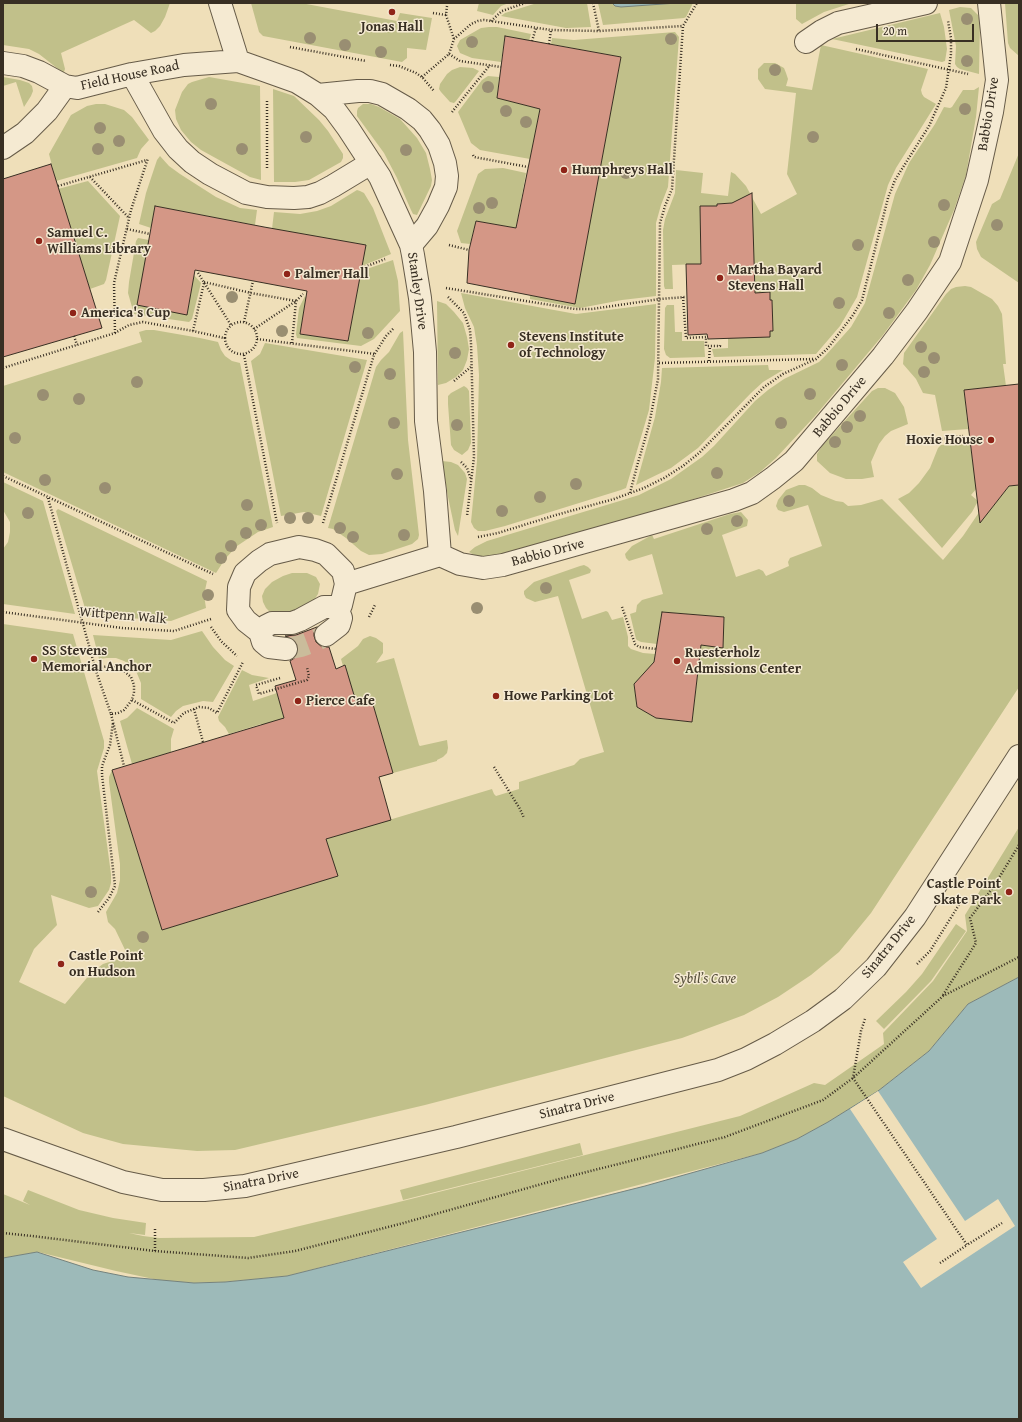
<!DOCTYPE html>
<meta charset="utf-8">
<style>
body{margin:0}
#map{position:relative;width:1022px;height:1422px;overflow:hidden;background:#efdfb9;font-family:"Gentium Book Plus",serif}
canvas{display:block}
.frame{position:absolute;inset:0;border:4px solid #382f23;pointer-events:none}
.scale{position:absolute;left:876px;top:24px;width:98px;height:18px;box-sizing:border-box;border:2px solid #382f23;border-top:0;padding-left:5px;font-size:12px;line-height:14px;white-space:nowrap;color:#382f23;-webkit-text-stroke:3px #f5ead2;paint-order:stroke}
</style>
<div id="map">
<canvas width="1022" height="1422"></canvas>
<div class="frame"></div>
<div class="scale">20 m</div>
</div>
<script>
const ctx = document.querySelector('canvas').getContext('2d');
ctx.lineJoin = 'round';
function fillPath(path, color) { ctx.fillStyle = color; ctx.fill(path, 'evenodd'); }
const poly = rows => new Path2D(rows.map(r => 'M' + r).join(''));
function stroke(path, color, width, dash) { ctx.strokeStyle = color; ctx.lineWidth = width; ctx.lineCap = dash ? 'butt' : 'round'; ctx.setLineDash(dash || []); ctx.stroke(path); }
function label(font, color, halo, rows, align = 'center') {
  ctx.font = font + ' "Gentium Book Plus",serif'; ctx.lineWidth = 3; ctx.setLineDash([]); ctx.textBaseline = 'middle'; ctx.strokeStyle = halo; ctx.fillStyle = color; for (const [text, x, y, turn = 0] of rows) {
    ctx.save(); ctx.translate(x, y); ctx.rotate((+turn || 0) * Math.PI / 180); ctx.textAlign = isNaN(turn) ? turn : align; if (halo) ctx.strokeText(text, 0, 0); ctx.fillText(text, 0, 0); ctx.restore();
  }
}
const green = poly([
 [3,3,170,3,165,17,160,26,155,31,151,33,134,20,61,53,65,69,64,72,62,72,39,54,29,49,3,45],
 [251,3,301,3,397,21,400,13,432,18,426,50,407,48,407,58,402,62,263,36,259,32],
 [479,3,509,3,501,6,493,15,477,11],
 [537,3,587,3,591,27,566,28,501,16,505,13],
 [598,3,693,3,686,17,684,18,603,25],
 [796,3,852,3,824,12,802,24,796,19],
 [1005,3,1019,3,1019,56,1010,48,1008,43],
 [960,7,971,8,978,15,980,21,979,74,960,69,957,67,955,64,956,46,949,10],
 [940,13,944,27,947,49,945,61,942,62,832,39],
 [489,27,497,27,531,34,529,41,505,36,501,62,472,58,460,53,457,46,460,40,481,28],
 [675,32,679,37,668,187,661,205,656,223,656,296,622,300,580,308,530,299,530,295,575,303,621,57,551,44,552,38,574,40],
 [821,45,928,69,921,90,922,94,924,97,936,104,896,168,888,185,857,297,840,326,816,354,714,357,712,349,728,348,728,338,773,330,772,300,770,300,755,293,752,205,729,203,717,204,717,206,700,207,701,264,672,265,673,289,665,289,664,286,663,230,665,219,675,193,676,170,703,173,701,193,728,196,731,172,735,174,746,186,761,214,797,194,787,174,796,93,765,89,758,79,758,69,764,63,775,63,784,68,786,73,788,79,786,86,812,90],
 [460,67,473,68,479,71,456,101,454,103,450,102,441,92,439,89,440,84,447,74,452,70],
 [488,76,499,77,497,98,540,109,530,159,480,150,471,143,458,112,482,80],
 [3,77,20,80,29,83,32,86,33,91,31,96,24,107,16,82,3,86],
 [209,77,260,86,261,180,250,177,201,150,191,142,181,130,176,119,175,110,182,92,188,84,192,82],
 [979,87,976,117,966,175,954,210,930,265,916,290,883,335,815,416,776,458,760,472,743,483,657,511,495,557,485,558,476,556,469,552,475,547,487,541,623,500,639,495,671,479,702,457,714,446,755,401,768,390,784,379,819,362,826,355,851,327,865,303,895,194,909,163,935,124,944,107,950,108,952,107,963,90,974,90],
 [273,89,294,96,319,120,328,131,343,154,343,158,341,162,309,180,295,182,274,182],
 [96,104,105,104,124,110,132,117,149,140,141,149,137,158,56,181,49,154,71,115,87,106],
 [363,104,371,104,379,107,400,119,417,138,426,153,430,169,432,180,431,186,417,215,413,214,411,210,397,178,384,153,357,116,357,111,358,108],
 [1019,153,1019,283,981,257,977,249,976,242,992,204,1000,199],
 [160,156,169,166,180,174,216,197,240,208,257,210,255,225,155,206,151,228,139,224,146,193,157,160],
 [503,168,526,173,516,228,476,221,470,244,461,243,457,231,478,174,485,169],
 [88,181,120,216,106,280,104,284,90,289,58,189],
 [357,190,360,191,364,193,373,208,391,254,362,266,365,245,272,229,274,212,300,214,317,211,331,206],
 [138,238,149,240,187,315,194,275,201,283,192,319,189,322,134,314,128,293,129,282,136,241],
 [393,260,398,281,400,311,374,339,361,346,297,338,296,334,299,308,305,296,306,298,300,334,348,341,361,271],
 [965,286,971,287,992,299,998,306,1002,314,1006,364,1003,364,1006,386,964,390,968,429,942,431,935,395,923,393,916,379,903,364,904,353,946,294,951,289,956,287],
 [461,293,576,314,656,304,655,358,649,410,626,488,621,490,505,526,485,531,478,531,474,528,471,522,477,461,479,375,477,346,474,327,465,308],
 [437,301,446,304,454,312,463,323,467,337,469,349,467,360,463,370,456,377,446,383,438,385],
 [667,305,674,305,675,332,682,332,682,341,704,341,705,357,670,358,666,355,664,349,665,308],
 [146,330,154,330,200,338,218,342,221,350,225,356,232,361,240,363,273,527,258,532,237,546,225,559,216,573,3,472,3,386,142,342,139,332],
 [403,331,408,440,419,535,418,539,412,544,382,554,369,555,361,551,346,538,333,529,328,528,376,367,381,360,389,352,400,333],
 [265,343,367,360,321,516,304,512,281,516,251,361,260,354],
 [768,365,769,370,783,370,763,382,751,393,698,448,671,468,636,485,655,417,661,382,662,368],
 [464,386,467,388,469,391,471,443,468,450,462,455,454,450,451,445,448,404,448,396,451,393],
 [878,388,885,388,895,393,904,407,908,424,891,431,885,436,879,444,871,462,874,477,862,479,846,479,830,473,817,461,817,454,822,446,872,391],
 [970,444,976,483,978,487,971,495,978,501,972,512,942,548,898,499,909,493,919,483,930,468,938,448,941,445],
 [442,461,451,462,458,465,465,473,467,479,458,536,455,530,448,497],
 [3,482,43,501,75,614,3,604,3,549,8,542,10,532,10,522,3,510],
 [799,485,805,485,812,488,821,495,836,501,843,502,848,506,861,505,882,499,943,560,963,536,984,505,990,510,1009,486,1019,485,1019,687,871,913,839,952,811,975,778,997,744,1015,682,1038,425,1105,235,1150,197,1151,123,1144,83,1133,3,1096,3,624,73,634,104,741,104,748,97,771,111,874,111,883,109,890,98,906,89,908,51,895,57,925,34,949,19,982,65,1004,91,973,103,964,128,956,115,929,108,922,106,912,117,893,120,880,120,864,109,782,109,777,112,770,162,930,337,876,326,839,492,789,494,794,496,796,519,789,519,782,574,765,580,759,604,752,558,596,535,602,526,598,524,594,524,591,534,582,580,566,584,565,588,567,591,570,590,573,569,580,582,619,606,611,608,612,612,620,623,617,628,637,628,646,631,649,643,653,655,654,653,669,648,669,634,684,637,707,656,718,692,722,701,645,723,647,724,617,662,612,657,644,641,642,637,640,636,639,630,614,636,612,637,605,642,600,663,594,652,554,629,561,626,558,625,554,632,546,652,535,654,539,730,514,741,512,748,520,747,526,722,535,736,577,759,569,763,571,766,576,789,566,788,562,790,558,822,546,808,505,784,512,778,510,776,506,778,500,786,490],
 [58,509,207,581,204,595,206,608,171,621,87,615,56,511],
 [292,573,307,573,316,577,320,584,318,594,312,603,296,611,277,613,269,611,266,608,263,602,262,596,265,589,272,582,283,576],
 [202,631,213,647,225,660,234,666,213,702,203,701,183,706,176,711,171,717,141,699,141,683,136,671,131,665,124,661,116,658,107,658,99,659,93,635,171,640],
 [370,636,376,638,383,643,383,653,376,663,394,658,419,745,420,746,447,740,448,748,447,753,443,757,437,760,437,761,393,773,372,702,357,705,345,666,343,666,341,659,358,646,363,639],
 [242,670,252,675,269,678,249,685,253,701,277,693,286,725,264,732,261,724,229,734,225,727,219,721,218,717],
 [137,708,174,729,171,739,171,752,132,764,120,721,127,718],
 [1019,827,1019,977,968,1004,929,1051,878,1091,828,1122,797,1139,762,1153,287,1276,225,1282,194,1283,163,1281,116,1271,38,1252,3,1258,3,1194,30,1205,23,1201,28,1190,79,1210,113,1218,146,1223,145,1235,129,1233,143,1236,159,1238,254,1237,391,1204,740,1116,814,1083,825,1085,884,1044,883,1033,933,981,967,931,965,915],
 [956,924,966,931,931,981,884,1029,876,1021,906,992,922,974],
 [580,1143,583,1155,403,1200,400,1190]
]);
const water = poly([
 [612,3,677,3,621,7,615,6,612,3],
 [1019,977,1019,1419,3,1419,3,1258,37,1252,93,1270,128,1277,194,1283,225,1282,287,1276,645,1186,762,1153,797,1139,828,1122,878,1091,929,1051,968,1004,1019,977]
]);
const pier = poly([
 [878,1091,965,1221,998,1199,1015,1226,921,1288,903,1262,937,1239,850,1109]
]);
const building = poly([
 [505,36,621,57,575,304,467,283,469,250,476,221,516,228,540,109,497,98,505,36],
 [51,164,102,328,3,357,3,179,51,164],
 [752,193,755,293,770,292,770,300,772,300,773,331,770,331,770,337,708,339,707,334,688,335,686,264,701,264,700,206,717,206,717,204,732,203,752,193],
 [155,206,264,227,366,245,348,341,300,334,307,291,195,270,187,315,137,305,155,206],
 [1019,384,1019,485,1009,486,980,523,964,390,1019,384],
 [662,612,724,617,723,648,701,645,692,722,656,718,637,707,634,684,654,662,662,612],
 [317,627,314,631,314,636,316,642,322,647,329,647,336,669,345,665,357,705,372,701,393,773,379,777,391,820,326,839,338,876,162,930,112,770,284,718,275,686,296,680,290,661,296,657,298,650,298,644,294,639,285,636,296,635,317,627]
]);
const minorTunnel = poly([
 [286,649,301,646,317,640,326,635]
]);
const path = poly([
 [593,3,599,31],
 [447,6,446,15,454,39],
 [433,13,446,15],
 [491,21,502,11,525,3],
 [532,41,536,28],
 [549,44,551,30],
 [290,47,366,61],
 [856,49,968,74],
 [449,54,460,61,501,67],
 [390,65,399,66,416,73,422,77,434,91],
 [422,77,449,54,454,39,471,24,478,21,484,20,551,30,599,31,683,26],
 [267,101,267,168],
 [452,112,490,65],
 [473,155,474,157,528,167],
 [90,177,129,218],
 [58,186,147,160],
 [127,229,150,234],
 [449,245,469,250],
 [362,268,385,259],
 [198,273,231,325],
 [204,282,251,293,296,301],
 [446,288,575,309,592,309,660,299,686,297],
 [448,297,464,313,470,330,471,343,474,457,467,516],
 [683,297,686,338,706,337,706,346,720,346,720,344],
 '225 338a16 16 0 1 1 32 0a16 16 0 1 1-32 0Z',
 [244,322,253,281],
 [254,329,296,301,303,294],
 [193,331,204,283],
 [115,333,114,283,131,210,148,158],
 [74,336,77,345],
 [257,339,375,354],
 [292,343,296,301],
 [244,355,277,523],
 [709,361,710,346],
 [659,363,814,359],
 [3,368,115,333,129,325,143,322,193,331,224,338],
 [454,381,472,366],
 [915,443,963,436],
 [461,462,467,468,471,480],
 [3,476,213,574],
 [630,493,637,466,649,425,658,379,660,223,665,206,672,189,683,26,697,3],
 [48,498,96,671],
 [323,523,374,355,386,336,394,328],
 [478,537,498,533,556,515,614,499,644,488,664,478,683,466,699,453,764,387,783,374,816,359,828,348,853,315,862,300,888,198,895,180,929,126,946,88,951,54,951,38,948,21],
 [622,607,635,644,639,647,656,649],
 [3,612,122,628,174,631,211,619],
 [369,617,375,605],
 [211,627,221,641,237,656],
 [111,666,119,667,131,677,134,685,134,692,132,700,124,710,118,713,111,714,96,671,103,667,111,666],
 [280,678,256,685,259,694,307,680,309,676,307,667],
 [132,700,174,723,184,713,199,707,209,708,217,713,243,662],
 [194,709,203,742],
 [111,714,124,766],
 [494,767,520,809,524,818],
 [98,912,109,898,115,886,102,775,102,766,110,745,113,722],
 [917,964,930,951,962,900],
 [943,995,976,943,970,918,994,886,1019,845],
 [865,1019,861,1031,853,1078,967,1245,1002,1223],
 [3,1233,32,1236,155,1251,248,1258,295,1251,400,1224,563,1178,725,1137,823,1100,853,1078,943,996,1019,957],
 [155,1251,155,1228],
 [940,1263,967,1245]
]);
const minor = poly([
 [220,3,238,61],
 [806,42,822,31,838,23,926,3],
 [3,63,23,66,39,72,65,86,77,88,132,74,184,65,238,61,297,82,318,95,334,109,348,128,380,177,411,245,413,255,420,298,425,352,426,421,435,491,440,555],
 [132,74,164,131,178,149,192,162,210,174,246,193,267,197,294,198,308,197,320,193,333,186,371,163],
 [318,95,358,91,370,91,382,94,408,109,422,120,430,130,439,145,445,163,447,176,446,187,438,206,427,226,411,245],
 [3,148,25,133,47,111,65,86],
 [440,555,460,564,483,568,503,565,734,500,752,493,773,478,794,461,883,356,917,311,950,262,977,180,992,112,997,80,989,3],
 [346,584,440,555],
 [260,632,266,626,272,623,292,623,300,620,324,607,333,607,338,610,341,605,346,584,343,571,326,554,315,550,299,547,270,554,259,561,245,573,239,587,238,610,246,621,260,632,263,642,269,647,286,649],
 [326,635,339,625,341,618,338,610],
 [3,1139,123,1182,162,1190,204,1190,245,1186,456,1137,718,1070,746,1059,775,1044,813,1021,843,999,876,967,915,917,1019,756]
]);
const trees = [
 [967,19],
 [310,38],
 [671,39],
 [472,42],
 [345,45],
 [381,52],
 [967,61],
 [775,70],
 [488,87],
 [211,104],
 [965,109],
 [506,111],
 [526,122],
 [100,128],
 [306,137],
 [813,137],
 [119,141],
 [98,149],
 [242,149],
 [406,150],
 [626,173],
 [492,203],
 [944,205],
 [479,208],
 [997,225],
 [934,242],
 [858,245],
 [908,280],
 [232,297],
 [839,303],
 [889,313],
 [282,331],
 [368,333],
 [921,347],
 [455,353],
 [934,358],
 [842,365],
 [355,367],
 [924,372],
 [390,374],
 [137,382],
 [810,394],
 [43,395],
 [79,399],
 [860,416],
 [394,423],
 [781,423],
 [457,425],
 [847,427],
 [15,438],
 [835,442],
 [717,473],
 [397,474],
 [45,480],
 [576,484],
 [105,488],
 [540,497],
 [789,501],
 [247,505],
 [502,511],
 [28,513],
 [290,518],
 [308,518],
 [737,521],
 [261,525],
 [340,528],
 [707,529],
 [246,533],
 [404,535],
 [353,537],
 [231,546],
 [221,558],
 [546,588],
 [208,595],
 [477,608],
 [91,892],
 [143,937]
];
const markers = [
 [392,12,4,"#8f2418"],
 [564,170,4,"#8f2418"],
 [39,241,4,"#8f2418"],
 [287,274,4,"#8f2418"],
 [720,278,4,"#8f2418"],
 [73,313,4,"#8f2418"],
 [511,345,4,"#8f2418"],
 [991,440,4,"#8f2418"],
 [34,659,4,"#8f2418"],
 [677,661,4,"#8f2418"],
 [496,696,4,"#8f2418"],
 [298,701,4,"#8f2418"],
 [1009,892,4,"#8f2418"],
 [61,964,4,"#8f2418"]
];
const poiNames = [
 ["Jonas Hall",392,27,"center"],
 ["Humphreys Hall",572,170],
 ["Samuel C.",47,233],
 ["Williams Library",47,249],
 ["Martha Bayard",728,270],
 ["Stevens Hall",728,286],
 ["Palmer Hall",295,274],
 ["America's Cup",81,313],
 ["Stevens Institute",519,337],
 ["of Technology",519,353],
 ["Hoxie House",983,440,"right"],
 ["SS Stevens",42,651],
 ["Memorial Anchor",42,667],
 ["Ruesterholz",685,653],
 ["Admissions Center",685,669],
 ["Howe Parking Lot",504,696],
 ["Pierce Cafe",306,701],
 ["Castle Point",1001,884,"right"],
 ["Skate Park",1001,900,"right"],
 ["Castle Point",69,956],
 ["on Hudson",69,972]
];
const streetNames = [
 ["Field House Road",130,76,-12],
 ["Babbio Drive",989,114,-81],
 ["Stanley Drive",417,291,82],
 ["Babbio Drive",840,407,-50],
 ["Babbio Drive",548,553,-15],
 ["Wittpenn Walk",123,616,5],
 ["Sinatra Drive",889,947,-51],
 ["Sinatra Drive",577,1106,-14],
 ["Sinatra Drive",261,1181,-11]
];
const parkNames = [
 ["Sybil’s Cave",705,979]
];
fillPath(green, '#c1c08a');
fillPath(water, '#9dbab9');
stroke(water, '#75827d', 1);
fillPath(pier, '#efdfb9');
fillPath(building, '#d49786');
stroke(building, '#382f23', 1);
stroke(minorTunnel, '#cabc9b', 22, [22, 11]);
stroke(minor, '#665b48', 24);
stroke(path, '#382f23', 2.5, [1, 2]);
stroke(minor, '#f5ead2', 22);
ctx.fillStyle = '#998e72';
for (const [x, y] of trees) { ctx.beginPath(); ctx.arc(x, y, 6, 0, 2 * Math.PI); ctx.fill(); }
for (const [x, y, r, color] of markers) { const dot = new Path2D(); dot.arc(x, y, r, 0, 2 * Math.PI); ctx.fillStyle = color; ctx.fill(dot); stroke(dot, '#f5ead2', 1.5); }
label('bold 14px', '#382f23', '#f5ead2', poiNames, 'left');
label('14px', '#382f23', '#f5ead2', streetNames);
label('italic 14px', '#534c38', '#f5ead2', parkNames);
</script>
